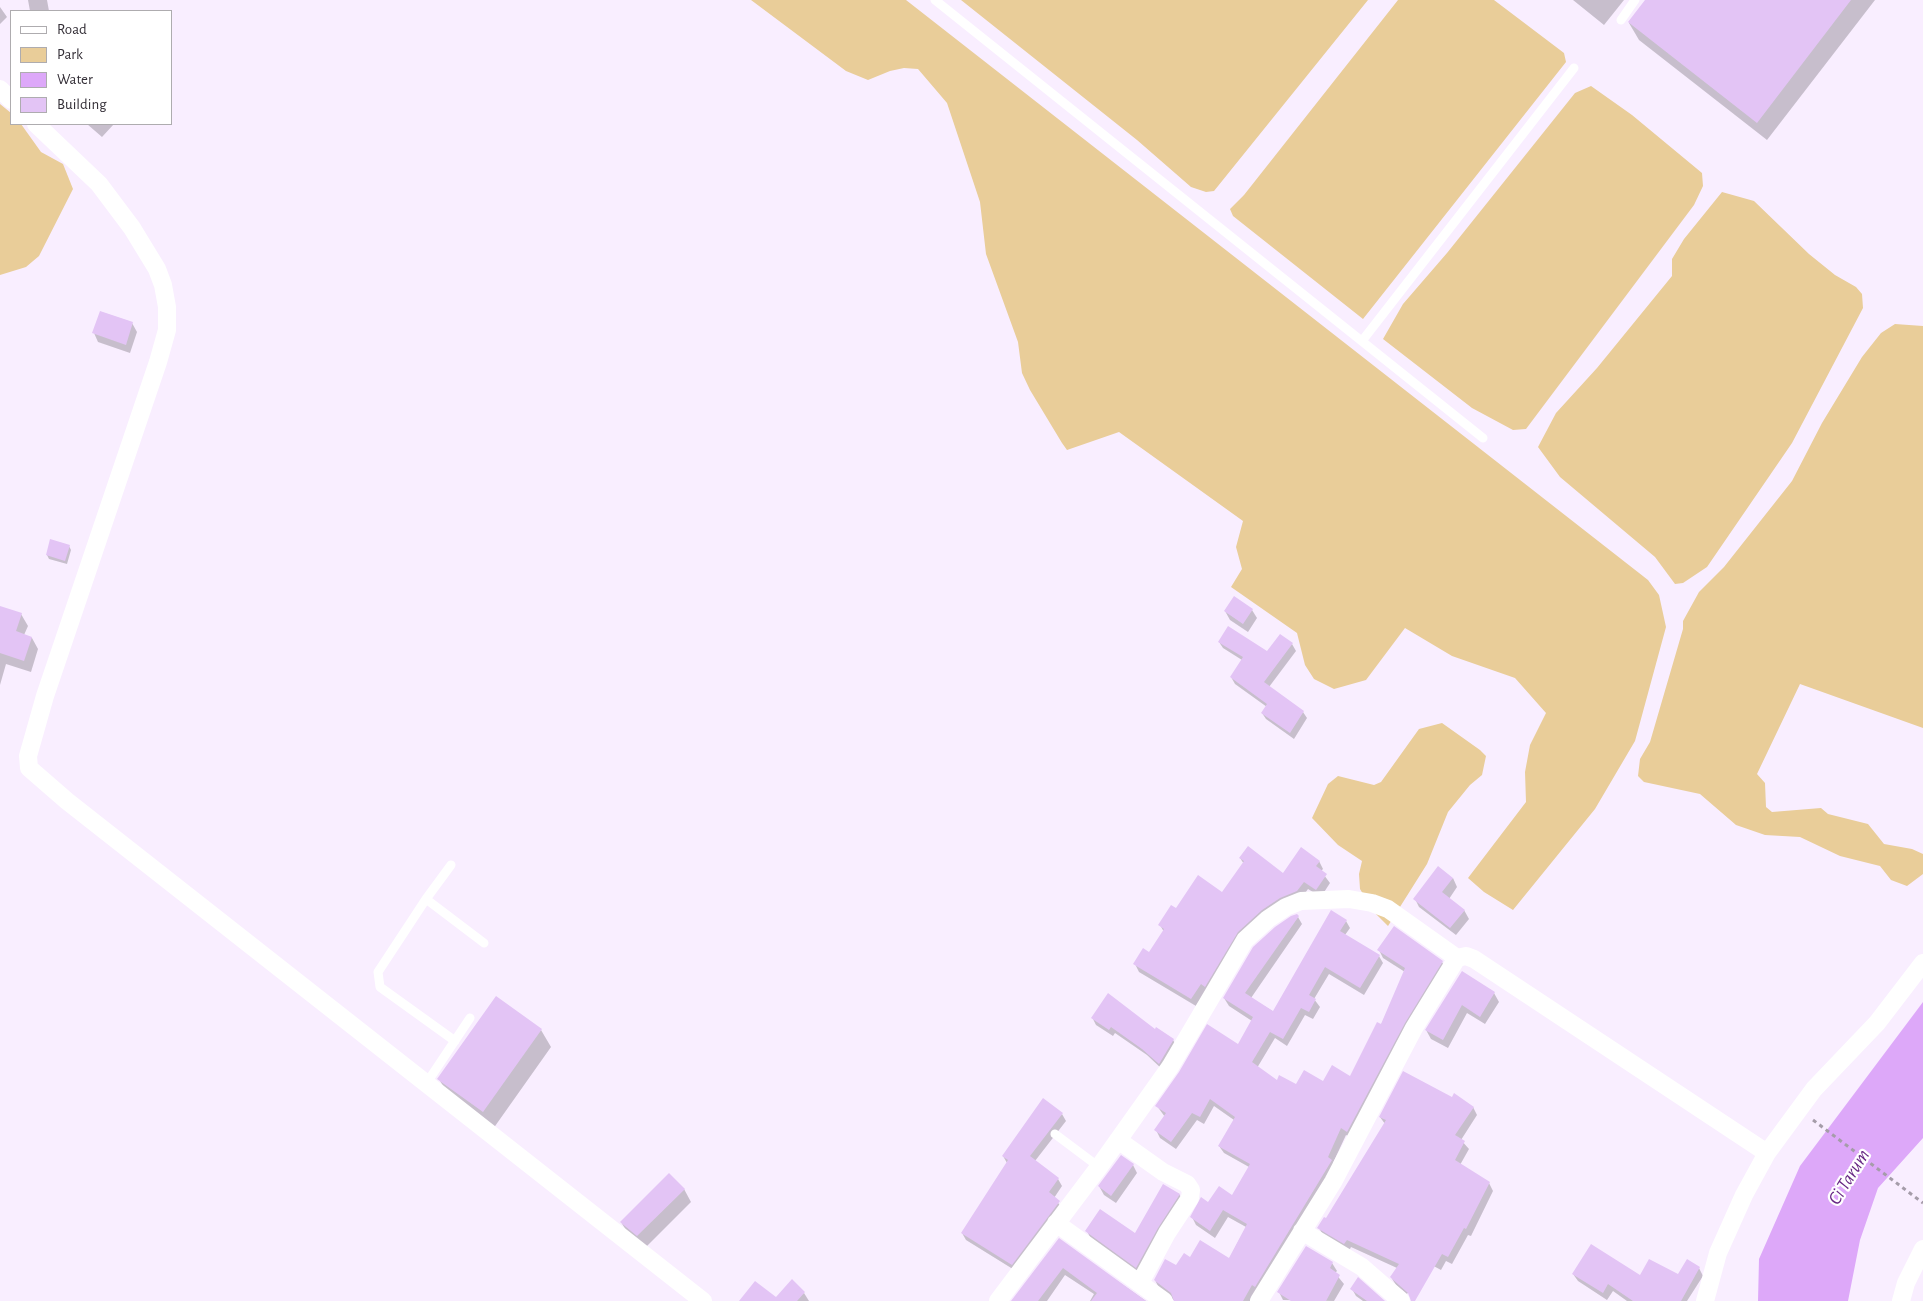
<!DOCTYPE html>
<style>
body{margin:0}
#map{position:relative;width:1923px;height:1301px;overflow:hidden;background:#f9eeff;font-family:"Alegreya Sans",sans-serif}
canvas{display:block}
.legend{position:absolute;left:10px;top:10px;width:162px;height:115px;box-sizing:border-box;background:#fff;border:1px solid #aeacaf;margin:0;padding:6px 9px;list-style:none;font-size:15px;color:#342f37}
.legend li{display:flex;align-items:center;gap:10px;height:25px}
.legend b{width:25px;border:1px solid #aeacaf}
</style>
<div id="map">
<canvas width="1923" height="1301"></canvas>
<ul class="legend">
<li><b style="height:6px;background:#fff"></b>Road</li>
<li><b style="height:14px;background:#e9cd99"></b>Park</li>
<li><b style="height:14px;background:#dda8f9"></b>Water</li>
<li><b style="height:14px;background:#e3c4f5"></b>Building</li>
</ul>
</div>
<script>
const ctx = document.querySelector('canvas').getContext('2d');
ctx.lineJoin = 'round';
function fillPath(path, color) { ctx.fillStyle = color; ctx.fill(path, 'evenodd'); }
const poly = rows => new Path2D(rows.map(r => 'M' + r).join(''));
function stroke(path, color, width, dash) { ctx.strokeStyle = color; ctx.lineWidth = width; ctx.lineCap = dash ? 'butt' : 'round'; ctx.setLineDash(dash || []); ctx.stroke(path); }
function label(font, color, halo, rows, align = 'center') {
  ctx.font = font + ' "Alegreya Sans",sans-serif'; ctx.lineWidth = 4.5; ctx.setLineDash([]); ctx.textBaseline = 'middle'; ctx.strokeStyle = halo; ctx.fillStyle = color; for (const [text, x, y, turn = 0] of rows) {
    ctx.save(); ctx.translate(x, y); ctx.rotate((+turn || 0) * Math.PI / 180); ctx.textAlign = isNaN(turn) ? turn : align; if (halo) ctx.strokeText(text, 0, 0); ctx.fillText(text, 0, 0); ctx.restore();
  }
}
const green = poly([
 [751,0,906,0,1648,580,1659,595,1666,627,1635,741,1595,809,1513,910,1484,892,1468,878,1526,802,1525,772,1530,745,1546,713,1515,678,1452,656,1405,628,1366,680,1334,689,1314,679,1305,665,1297,633,1231,587,1242,569,1236,547,1243,521,1119,432,1067,450,1062,443,1030,390,1022,373,1018,342,986,254,980,202,947,103,918,69,904,68,890,71,868,80,846,71],
 [961,0,1368,0,1214,191,1206,192,1191,187,1137,140],
 [1398,0,1494,0,1564,53,1566,62,1363,319,1233,216,1230,209,1244,195],
 [1591,86,1632,115,1702,173,1703,186,1694,205,1526,429,1513,430,1472,408,1383,339,1403,304,1447,253,1575,93],
 [0,104,11,113,11,124,21,124,41,152,63,164,73,189,39,256,26,267,0,275],
 [1722,192,1754,201,1809,254,1835,275,1856,287,1862,294,1863,308,1792,443,1707,567,1683,583,1675,584,1655,557,1560,477,1538,447,1556,413,1597,368,1672,276,1672,259,1684,239],
 [1895,324,1923,326,1923,728,1800,684,1757,774,1765,783,1766,807,1772,812,1821,808,1828,814,1868,824,1884,844,1912,849,1923,854,1923,874,1907,886,1891,880,1880,866,1840,856,1800,837,1765,835,1736,825,1700,794,1644,782,1638,776,1640,759,1650,742,1683,629,1683,621,1699,592,1724,567,1792,481,1822,423,1862,357,1881,333],
 [1442,723,1480,750,1486,756,1482,775,1470,785,1448,812,1427,864,1388,926,1374,912,1360,889,1359,874,1362,861,1338,845,1312,818,1328,784,1338,776,1374,785,1381,782,1419,729]
]);
const water = poly([
 [1923,1002,1923,1138,1878,1188,1860,1240,1848,1301,1758,1301,1759,1259,1800,1166]
]);
const shadow = poly([
 [28,0,47,0,49,11,30,11],
 [1573,0,1624,0,1604,25],
 [1646,0,1875,0,1767,140,1639,40,1629,23],
 [0,7,7,17,0,24],
 [87,124,114,124,102,137],
 [132,323,137,332,130,353,98,342,94,333],
 [69,546,71,550,67,564,49,559,47,555],
 [0,608,21,614,28,626,24,635,32,638,38,649,31,672,6,664,0,685],
 [1252,610,1257,618,1248,632,1230,620,1225,611],
 [1219,642,1268,652,1292,644,1296,651,1269,687,1303,712,1307,718,1294,739,1266,719,1262,713,1267,707,1235,684,1231,677,1242,660,1223,648],
 [1240,858,1283,874,1319,861,1323,869,1321,871,1330,883,1321,897,1308,889,1301,899,1285,906,1206,991,1196,1006,1139,972,1135,964,1150,954,1164,932,1160,925,1176,910,1222,893,1244,864],
 [1453,878,1457,887,1449,899,1464,910,1469,919,1456,935,1419,907,1415,899],
 [1298,917,1302,924,1251,998,1274,1012,1346,921,1350,928,1345,935,1379,956,1383,963,1364,995,1329,974,1314,999,1320,1007,1313,1019,1305,1015,1287,1046,1275,1038,1257,1068,1277,1081,1297,1086,1351,1077,1381,1025,1405,972,1383,958,1379,950,1442,962,1446,969,1352,1138,1346,1135,1333,1163,1335,1168,1251,1301,1175,1301,1159,1288,1155,1280,1190,1259,1229,1259,1246,1227,1228,1217,1215,1238,1196,1225,1192,1217,1209,1204,1233,1197,1249,1167,1224,1153,1219,1146,1234,1120,1214,1106,1204,1124,1197,1120,1176,1149,1160,1138,1156,1130,1165,1117,1157,1106,1239,1045,1252,1021,1229,1006,1224,998],
 [1462,973,1494,993,1499,1002,1485,1024,1467,1013,1448,1048,1431,1039,1426,1030],
 [1093,1019,1155,1031,1173,1040,1177,1047,1163,1070,1147,1055,1115,1033,1113,1036,1096,1025],
 [541,1030,551,1047,493,1129,449,1096,439,1079],
 [1452,1099,1473,1107,1477,1115,1461,1140,1469,1149,1460,1165,1489,1183,1493,1191,1471,1236,1468,1235,1452,1264,1446,1261,1441,1270,1428,1263,1407,1294,1396,1285,1391,1277,1397,1268,1351,1247,1349,1251,1323,1235,1319,1228,1326,1220,1385,1124,1380,1117],
 [1062,1114,1066,1121,1035,1161,1058,1179,1062,1186,1054,1198,1063,1209,1016,1271,966,1240,962,1233,1007,1163,1003,1156],
 [1133,1165,1137,1173,1116,1203,1104,1195,1099,1186],
 [1164,1186,1179,1194,1184,1202,1141,1275,1091,1239,1087,1231,1136,1235],
 [684,1189,691,1202,645,1248,629,1235,621,1222],
 [1059,1240,1146,1301,1090,1301,1094,1294,1065,1275,1047,1301,1012,1301],
 [1332,1263,1337,1271,1335,1273,1344,1284,1334,1301,1283,1300,1279,1292],
 [1699,1268,1703,1276,1687,1301,1627,1301,1613,1291,1607,1300,1578,1281,1573,1274,1679,1276],
 [1352,1289,1383,1301,1363,1301,1356,1296],
 [804,1293,809,1301,741,1301,776,1299]
]);
const building = poly([
 [1645,0,1851,0,1757,123,1628,22],
 [100,311,133,322,126,345,92,333],
 [50,539,70,545,65,561,46,555],
 [1234,596,1253,609,1243,624,1224,611],
 [0,606,22,613,16,631,32,637,24,661,0,653],
 [1228,626,1267,651,1280,634,1293,643,1264,682,1304,711,1290,733,1261,713,1267,704,1230,677,1243,657,1218,642],
 [1248,846,1283,873,1301,847,1320,861,1316,866,1327,874,1316,890,1304,882,1297,891,1280,898,1262,910,1238,932,1205,987,1201,984,1191,999,1133,964,1143,948,1149,952,1164,929,1158,925,1171,905,1176,908,1198,875,1222,892,1244,861,1239,858],
 [1438,866,1453,878,1442,892,1465,910,1450,928,1413,899],
 [1331,910,1347,920,1340,931,1380,955,1360,988,1325,967,1309,995,1316,999,1309,1012,1301,1008,1283,1039,1270,1032,1252,1062,1277,1080,1279,1075,1296,1084,1304,1070,1323,1081,1332,1065,1350,1076,1377,1022,1381,1024,1405,968,1377,950,1394,926,1443,961,1405,1023,1347,1132,1341,1128,1328,1157,1332,1160,1255,1287,1252,1285,1243,1301,1174,1301,1171,1293,1154,1280,1165,1259,1176,1265,1184,1253,1190,1257,1200,1240,1229,1258,1247,1224,1223,1210,1210,1231,1190,1217,1201,1197,1208,1202,1219,1186,1232,1195,1250,1164,1218,1146,1235,1117,1210,1099,1200,1117,1192,1113,1171,1142,1154,1130,1166,1113,1155,1106,1179,1072,1207,1024,1238,1044,1253,1017,1223,998,1253,947,1275,927,1291,916,1297,914,1299,916,1245,993,1273,1011],
 [1462,971,1495,992,1480,1017,1462,1005,1443,1040,1425,1030],
 [1108,993,1155,1029,1156,1027,1174,1039,1159,1064,1142,1049,1111,1027,1109,1030,1091,1018],
 [496,996,542,1029,483,1112,437,1079],
 [1403,1071,1452,1097,1454,1093,1474,1107,1455,1135,1465,1141,1455,1160,1490,1182,1466,1229,1464,1228,1448,1257,1442,1254,1415,1301,1411,1301,1408,1293,1390,1277,1399,1264,1347,1240,1344,1244,1317,1228,1324,1217,1326,1218,1386,1120,1379,1117],
 [1043,1098,1063,1113,1030,1156,1059,1178,1049,1192,1060,1201,1012,1265,961,1233,1008,1160,1002,1156],
 [1121,1155,1134,1164,1111,1196,1098,1186],
 [669,1173,685,1189,637,1236,620,1222],
 [1163,1184,1180,1194,1158,1228,1136,1268,1085,1231,1100,1209,1135,1233],
 [1059,1238,1146,1301,1091,1301,1097,1293,1063,1268,1038,1301,1011,1301],
 [1591,1244,1640,1275,1649,1259,1678,1274,1687,1259,1700,1267,1681,1301,1633,1301,1608,1284,1603,1293,1572,1274],
 [1306,1246,1333,1262,1330,1268,1340,1275,1326,1301,1291,1301,1277,1292],
 [1358,1277,1385,1301,1367,1301,1350,1289],
 [792,1279,805,1292,797,1301,739,1301,755,1281,776,1297]
]);
const path = poly([
 [1813,1120,1923,1203]
]);
const service = poly([
 [935,0,1483,438],
 [1621,20,1635,0],
 [1362,341,1574,68],
 [426,899,451,865],
 [455,1041,380,987,378,972,426,899,484,943],
 [426,1084,470,1018],
 [1055,1134,1099,1167]
]);
const minor = poly([
 [0,89,11,100],
 [36,124,99,184,132,228,157,269,163,285,167,307,167,330,158,362,45,696,28,756,29,768,67,801,703,1301],
 [1118,1140,1163,1172,1187,1184,1191,1190,1190,1198,1167,1233,1140,1283],
 [1056,1223,1164,1301],
 [1302,1231,1362,1267,1401,1301],
 [998,1301,1099,1167,1170,1067,1245,940,1268,919,1286,907,1301,901,1349,899,1372,903,1388,909,1457,958],
 [1259,1301,1333,1182,1414,1028,1457,958,1466,956,1474,959,1767,1153],
 [1705,1301,1718,1253,1744,1195,1767,1153,1814,1089,1877,1023,1923,963],
 [1901,1301,1906,1283,1923,1249]
]);
const waterNames = [
 ["Ci Tarum",1849,1177,-58]
];
fillPath(green, '#e9cd99');
fillPath(water, '#dda8f9');
fillPath(shadow, '#0003');
fillPath(building, '#e3c4f5');
stroke(path, '#a59ca9', 3, [4, 4]);
stroke(service, '#fff', 9);
stroke(minor, '#fff', 18);
label('italic 19px', '#672884', '#fff', waterNames);
</script>
